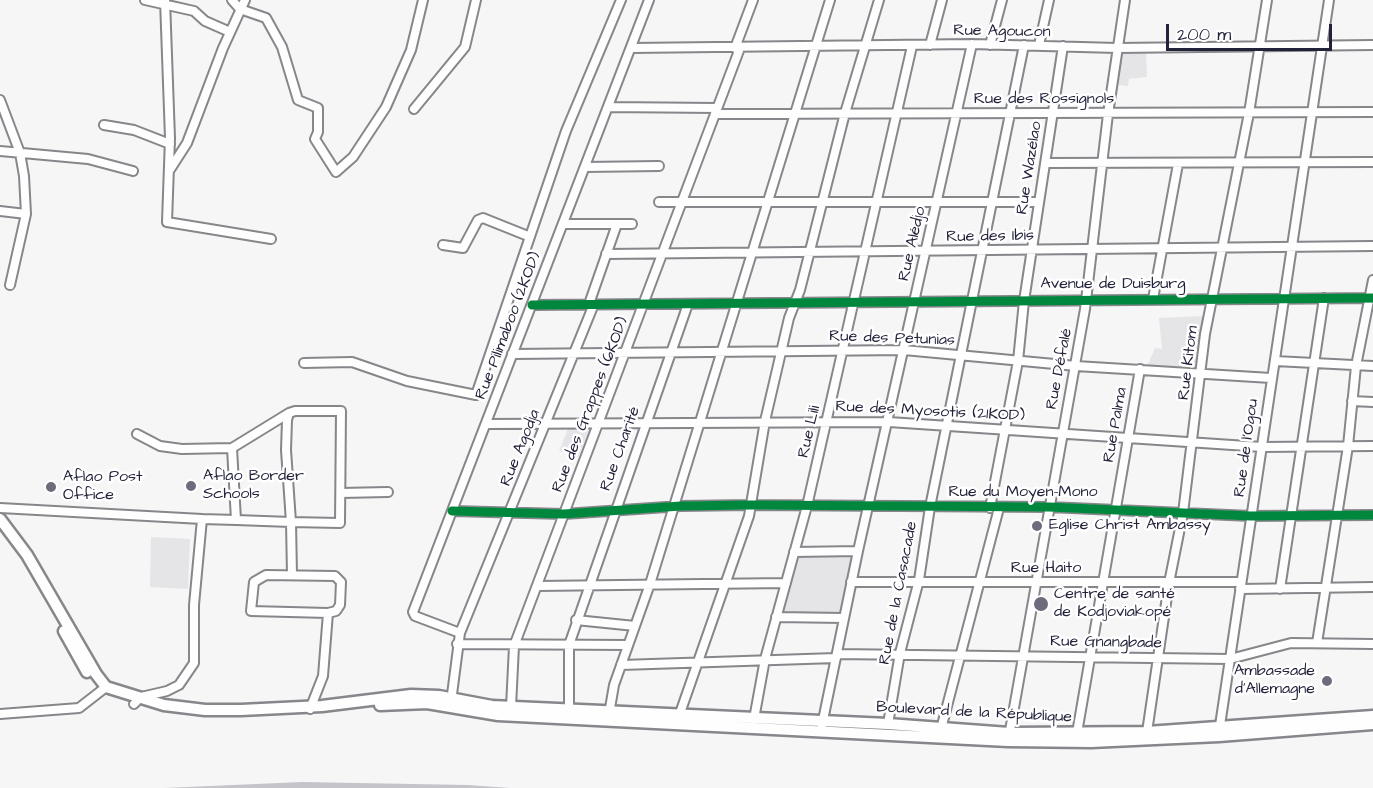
<!DOCTYPE html>
<meta charset="utf-8">
<style>
body{margin:0}
#map{position:relative;width:1373px;height:788px;overflow:hidden;background:#f6f6f7;font-family:"Architects Daughter",sans-serif}
canvas{display:block}
.scale{position:absolute;left:1166px;top:24px;width:166px;height:27px;box-sizing:border-box;border:3px solid #22223b;border-top:0;padding-left:8px;font-size:18px;line-height:21px;white-space:nowrap;color:#22223b;-webkit-text-stroke:4px #fff;paint-order:stroke}
</style>
<div id="map">
<canvas width="1373" height="788"></canvas>
<div class="scale">200 m</div>
</div>
<script>
const ctx = document.querySelector('canvas').getContext('2d');
ctx.lineJoin = 'round';
function fillPath(path, color) { ctx.fillStyle = color; ctx.fill(path, 'evenodd'); }
const poly = rows => new Path2D(rows.map(r => 'M' + r).join(''));
function stroke(path, color, width, dash) { ctx.strokeStyle = color; ctx.lineWidth = width; ctx.lineCap = dash ? 'butt' : 'round'; ctx.setLineDash(dash || []); ctx.stroke(path); }
function label(font, color, halo, rows, align = 'center') {
  ctx.font = font + ' "Architects Daughter",sans-serif'; ctx.lineWidth = 5; ctx.setLineDash([]); ctx.textBaseline = 'middle'; ctx.strokeStyle = halo; ctx.fillStyle = color; for (const [text, x, y, turn = 0] of rows) {
    ctx.save(); ctx.translate(x, y); ctx.rotate((+turn || 0) * Math.PI / 180); ctx.textAlign = isNaN(turn) ? turn : align; if (halo) ctx.strokeText(text, 0, 0); ctx.fillText(text, 0, 0); ctx.restore();
  }
}
const built = poly([
 [1119,50,1146,52,1147,77,1129,79,1128,86,1118,85],
 [1205,316,1198,367,1146,369,1155,348,1162,349,1159,318],
 [586,428,589,431,578,457,559,451,568,429],
 [151,537,190,539,188,589,150,587],
 [853,552,839,617,781,616,798,554]
]);
const water = poly([
 [302,782,468,785,510,788,164,788]
]);
const minor = poly([
 [145,0,194,11,205,21,230,32],
 [165,0,170,138,167,222,271,239],
 [232,0,240,9,266,18,282,47,298,100,318,108,318,132,315,139,336,172,353,157,386,107,411,50,423,0],
 [930,45,942,0],
 [990,45,1002,0],
 [1039,45,1049,0],
 [631,48,972,44,1117,48,1373,45],
 [735,48,753,0],
 [0,100,20,153,24,176,26,214,10,285],
 [608,107,717,108],
 [414,109,465,47,476,0],
 [715,114,1373,112],
 [104,125,134,130,170,144],
 [0,151,88,159,133,171],
 [1046,163,1373,162],
 [585,167,659,166],
 [169,171,187,143,223,48,245,0],
 [659,202,1039,202],
 [0,211,26,214],
 [563,224,632,224],
 [443,245,463,248,478,220,483,218,528,236],
 [606,254,1373,246],
 [1153,299,1178,164],
 [589,304,617,224],
 [532,305,1373,298],
 [512,354,904,350,1076,366,1271,378],
 [1275,361,1373,366],
 [304,363,352,362,407,381,476,395,566,131,621,0],
 [1352,401,1373,402],
 [486,424,889,422,1262,447,1373,446],
 [137,434,160,446,182,449,232,448,289,413],
 [232,448,236,520],
 [341,493,388,492],
 [0,508,202,519,236,520,291,522,340,523,341,411,295,411,289,413,287,420,286,450,291,522,292,575],
 [990,508,1018,361,1024,301,1063,46],
 [452,511,564,514,681,506,750,505,1049,507,1251,516,1373,515],
 [794,552,858,551],
 [851,582,1241,582],
 [537,586,786,583],
 [1240,589,1373,587],
 [1280,589,1324,298],
 [776,617,844,618],
 [576,620,635,626],
 [460,633,415,616,413,612,649,0],
 [1317,643,1348,446,1356,366,1373,280],
 [457,644,628,645],
 [837,654,1230,659,1291,643,1373,644],
 [621,665,836,658],
 [451,702,460,633,594,304],
 [134,704,141,697,167,691,179,685,194,663,194,605,202,519],
 [511,707,514,646,740,48],
 [310,709,323,676,328,613,251,611,254,582,266,575,335,576,341,582,340,605,336,611,328,613],
 [0,714,79,708,106,687],
 [569,714,569,645,688,304],
 [609,714,614,685,650,584,830,0],
 [679,716,749,516,765,421,789,318,800,290,845,113,879,0],
 [754,719,765,659,807,506,912,46],
 [888,724,900,653,919,580,930,507,1024,45],
 [822,725,858,551,972,44],
 [941,729,999,508],
 [1147,732,1169,583,1183,513,1205,334,1249,113,1267,0],
 [1219,732,1329,0],
 [1077,733,1140,369],
 [1009,736,1085,309,1108,114,1125,0]
]);
const highway = poly([
 [0,519,27,555,96,674,106,687,164,705,205,710,241,710,322,706,411,695,439,696,492,706,888,724,1009,733,1147,732,1373,716],
 [64,631,87,672],
 [380,705,427,703,498,715,1008,741,1091,742,1219,736,1373,724]
]);
const cycleway = poly([
 [532,305,1373,298],
 [452,511,564,514,681,506,750,505,1049,507,1251,516,1373,515]
]);
const markers = [
 [191,486,6,"#6c6c7d"],
 [51,487,6,"#6c6c7d"],
 [1037,526,6,"#6c6c7d"],
 [1041,604,8,"#6c6c7d"],
 [1327,681,6,"#6c6c7d"]
];
const streetNames = [
 ["Rue Agoucon",1002,32,1],
 ["Rue des Rossignols",1044,100],
 ["Rue Wazélao",1030,168,-81],
 ["Rue des Ibis",990,237,-1],
 ["Rue Alédjo",913,244,-77],
 ["Avenue de Duisburg",1113,285],
 ["Rue Pilimaboo (2KOD)",509,326,-69],
 ["Rue des Petunias",892,339,2],
 ["Rue Kitom",1189,363,-83],
 ["Rue Défalé",1060,369,-79],
 ["Rue des Grappes (6KOD)",591,405,-69],
 ["Rue des Myosotis (21KOD)",930,412,3],
 ["Rue Palma",1116,425,-80],
 ["Rue Lili",810,432,-77],
 ["Rue Agodja",521,448,-68],
 ["Rue de l'Ogou",1247,448,-82],
 ["Rue Charité",621,449,-70],
 ["Rue du Moyen-Mono",1023,493],
 ["Rue Haito",1046,569],
 ["Rue de la Casacade",899,593,-79],
 ["Rue Gnangbade",1106,643,1],
 ["Boulevard de la République",974,713,3]
];
const poiNames = [
 ["Aflao Border",203,477],
 ["Schools",203,495],
 ["Aflao Post",63,478],
 ["Office",63,496],
 ["Eglise Christ Ambassy",1049,526],
 ["Centre de santé",1054,595],
 ["de Kodjoviakopé",1054,613],
 ["Ambassade",1315,672,"right"],
 ["d'Allemagne",1315,690,"right"]
];
fillPath(built, '#e5e5e8');
fillPath(water, '#c4c4ca');
stroke(minor, '#86868b', 12);
stroke(highway, '#86868b', 15);
stroke(minor, '#fefefe', 8);
stroke(highway, '#fefefe', 10);
stroke(cycleway, '#00873e', 9);
for (const [x, y, r, color] of markers) { const dot = new Path2D(); dot.arc(x, y, r, 0, 2 * Math.PI); ctx.fillStyle = color; ctx.fill(dot); stroke(dot, '#fff', 2); }
label('16px', '#22223b', '#fff', streetNames);
label('16px', '#22223b', '#fff', poiNames, 'left');
</script>
